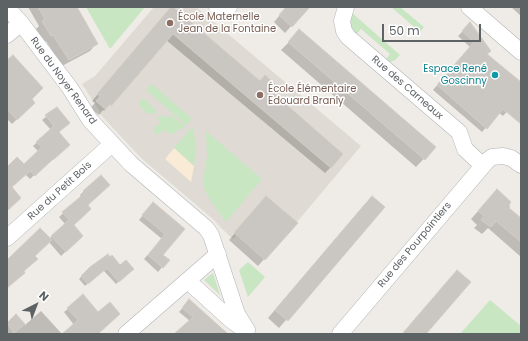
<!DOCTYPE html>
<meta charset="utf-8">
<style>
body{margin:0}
#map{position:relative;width:528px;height:341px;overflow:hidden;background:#efebe6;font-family:Poppins,sans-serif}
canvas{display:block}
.frame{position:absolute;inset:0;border:8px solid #5d6265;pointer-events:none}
.north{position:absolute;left:16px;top:285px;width:40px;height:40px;-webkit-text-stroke:3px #fff;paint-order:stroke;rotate:42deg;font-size:11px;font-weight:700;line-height:16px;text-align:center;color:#5d6265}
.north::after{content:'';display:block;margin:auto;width:14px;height:18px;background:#5d6265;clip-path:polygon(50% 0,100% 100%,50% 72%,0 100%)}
.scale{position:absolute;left:382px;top:24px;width:99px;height:18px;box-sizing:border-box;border:2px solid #5d6265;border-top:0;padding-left:5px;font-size:12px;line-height:14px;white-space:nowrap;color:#5d6265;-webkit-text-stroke:3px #fff;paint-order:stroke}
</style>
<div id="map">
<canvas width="528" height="341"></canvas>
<div class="frame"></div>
<div class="north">N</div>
<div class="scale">50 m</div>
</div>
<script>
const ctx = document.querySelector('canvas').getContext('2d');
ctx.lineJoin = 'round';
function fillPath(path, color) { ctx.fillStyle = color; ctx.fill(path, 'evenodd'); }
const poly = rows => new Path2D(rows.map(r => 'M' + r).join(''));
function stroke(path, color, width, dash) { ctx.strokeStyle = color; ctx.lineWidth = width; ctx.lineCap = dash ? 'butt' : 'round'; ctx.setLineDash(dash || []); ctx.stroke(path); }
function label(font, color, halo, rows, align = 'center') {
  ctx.font = font + ' Poppins,sans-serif'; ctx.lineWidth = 3; ctx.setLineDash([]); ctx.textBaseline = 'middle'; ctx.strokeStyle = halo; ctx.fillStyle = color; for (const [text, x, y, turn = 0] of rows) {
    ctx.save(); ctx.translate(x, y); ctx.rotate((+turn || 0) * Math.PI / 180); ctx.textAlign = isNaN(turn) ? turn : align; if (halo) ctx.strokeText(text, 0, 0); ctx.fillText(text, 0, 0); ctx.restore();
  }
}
const education = poly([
 [154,7,196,7,361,146,265,260,236,236,233,239,221,228,214,220,141,158,99,113,100,112,82,84,95,76]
]);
const green = poly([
 [86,7,145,7,110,49],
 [350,7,355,7,351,12,400,55,395,60,390,62,384,62,390,54,361,29,354,37,351,33,349,9],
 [391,7,400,7,424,27,420,32],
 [152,84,192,119,186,125,146,90],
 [144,98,156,111,155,114,146,113,140,106,139,101,142,99],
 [160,115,165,118,171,115,185,126,181,130,178,129,172,135,165,130,159,134,156,134,153,129,160,123,157,118],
 [193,128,196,146,194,166,174,148,190,129],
 [206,131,262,179,226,222,212,203,205,191,203,182,207,156],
 [248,262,265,277,248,297,239,270],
 [213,273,220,295,204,280],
 [490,300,521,326,521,334,460,334]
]);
const sand = poly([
 [174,148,194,166,191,182,165,159]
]);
const shadow = poly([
 [28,7,76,7,96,44,90,51,62,66,46,41,44,42,36,29,39,26],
 [287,7,308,7,285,33,274,22],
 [511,7,521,7,521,16],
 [166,14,259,82,265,76,272,94,331,167,325,173,166,40,104,111,103,110,99,115,90,108,95,103,92,101],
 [470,24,486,54,521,84,521,96,503,116,499,113,482,132,433,90,470,47,458,36],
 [293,38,435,147,416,167,281,50],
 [7,62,29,108,12,124,8,120,7,121],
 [57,108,58,132,65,149,49,163,48,162,30,179,25,174,7,177,7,176,24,166,39,152,33,146,51,130,42,120],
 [101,176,86,205,73,225,78,240,61,256,49,242,34,256,7,287,7,262,49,239,65,224,59,217,81,197,80,195],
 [497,190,508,208,521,219,521,257,488,228,482,234,474,228,477,225,471,219],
 [260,204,296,223,258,266,229,240],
 [364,205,384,208,279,328,268,318],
 [149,208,184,229,162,255,168,260,158,272,144,259,162,239,139,220],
 [120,266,132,269,116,284,103,270,85,286,79,279,90,267],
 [186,304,227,334,176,334,190,321,179,312],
 [68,309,95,334,64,334,74,325,64,312],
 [41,311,62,334,8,334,7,333,7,325,16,316,25,325]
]);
const building = poly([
 [38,7,77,7,98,44,69,60,53,35,51,36,42,21,45,19,38,7],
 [171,7,173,7,260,81,265,75,279,88,274,94,343,154,331,168,173,34,111,106,110,104,105,109,96,101,100,96,97,94,171,7],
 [286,7,310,7,292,27,279,15,286,7],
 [470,22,491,51,487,54,521,82,521,124,503,109,487,129,437,85,474,42,462,31,470,22],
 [299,29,436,147,425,160,288,42,299,29],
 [13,55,43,88,32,99,35,103,17,120,7,109,7,60,13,55],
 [57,107,70,123,59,132,70,145,53,160,53,159,35,176,30,171,12,187,21,198,7,211,7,167,17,157,24,164,42,147,36,142,54,126,45,115,57,107],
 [101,175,110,185,88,205,91,209,74,225,83,236,66,252,51,236,69,220,62,212,85,193,83,191,101,175],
 [497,189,511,202,509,205,510,207,509,208,521,218,521,242,496,221,491,227,481,220,484,216,478,211,497,189],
 [266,196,298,223,265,260,234,233,266,196],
 [372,196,385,207,288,321,275,310,372,196],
 [153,202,185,229,163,255,170,260,163,268,148,255,165,234,142,215,153,202],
 [40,228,52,240,35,256,38,259,24,271,25,273,7,288,7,260,40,228],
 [108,254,110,257,112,255,120,265,126,260,134,269,119,282,107,268,88,284,81,276,90,267,108,254],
 [457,270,471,282,426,334,402,334,457,270],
 [83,294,98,312,110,302,120,314,98,334,62,334,78,320,67,308,83,294],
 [189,299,228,334,174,334,193,317,182,308,189,299],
 [16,314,25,324,14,333,7,323,16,314]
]);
const street = poly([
 [217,7,222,9,229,7],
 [346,7,342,21,344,31,348,37,459,132,465,149,482,165],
 [469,7,521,52],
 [7,8,21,23,70,88,90,120,131,164,206,228,211,235,237,314,247,330],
 [7,35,21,23],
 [7,238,112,144],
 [188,281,231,320,242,328],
 [126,334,218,254],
 [340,334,487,161,492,157,503,156,511,158,521,165]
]);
const markers = [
 [170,23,4,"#8d6e63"],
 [495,75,4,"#0f9aa8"],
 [260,95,4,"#8d6e63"]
];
const educationNames = [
 ["École Maternelle",178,17],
 ["Jean de la Fontaine",178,29],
 ["École Élémentaire",268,89],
 ["Edouard Branly",268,101]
];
const cultureNames = [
 ["Espace René",487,69],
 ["Goscinny",487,81]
];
const streetNames = [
 ["Rue du Noyer Renard",63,81,54],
 ["Rue des Carneaux",407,88,41],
 ["Rue du Petit Bois",60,191,-42],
 ["Rue des Pourpointiers",415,245,-50]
];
fillPath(education, '#dfdbd4');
fillPath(green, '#c9e6c3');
fillPath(sand, '#f9ebd6');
fillPath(shadow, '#0003');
fillPath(building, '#cac6c2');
stroke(building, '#d4ccc4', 1);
stroke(street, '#b1b4b7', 17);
stroke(street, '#fff', 16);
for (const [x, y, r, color] of markers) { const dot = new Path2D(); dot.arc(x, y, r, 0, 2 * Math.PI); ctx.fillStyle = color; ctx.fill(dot); stroke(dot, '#fff', 1.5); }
label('10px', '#785e54', '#fff', educationNames, 'left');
label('10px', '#0d838f', '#fff', cultureNames, 'right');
label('10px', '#5d6265', '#fff', streetNames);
</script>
